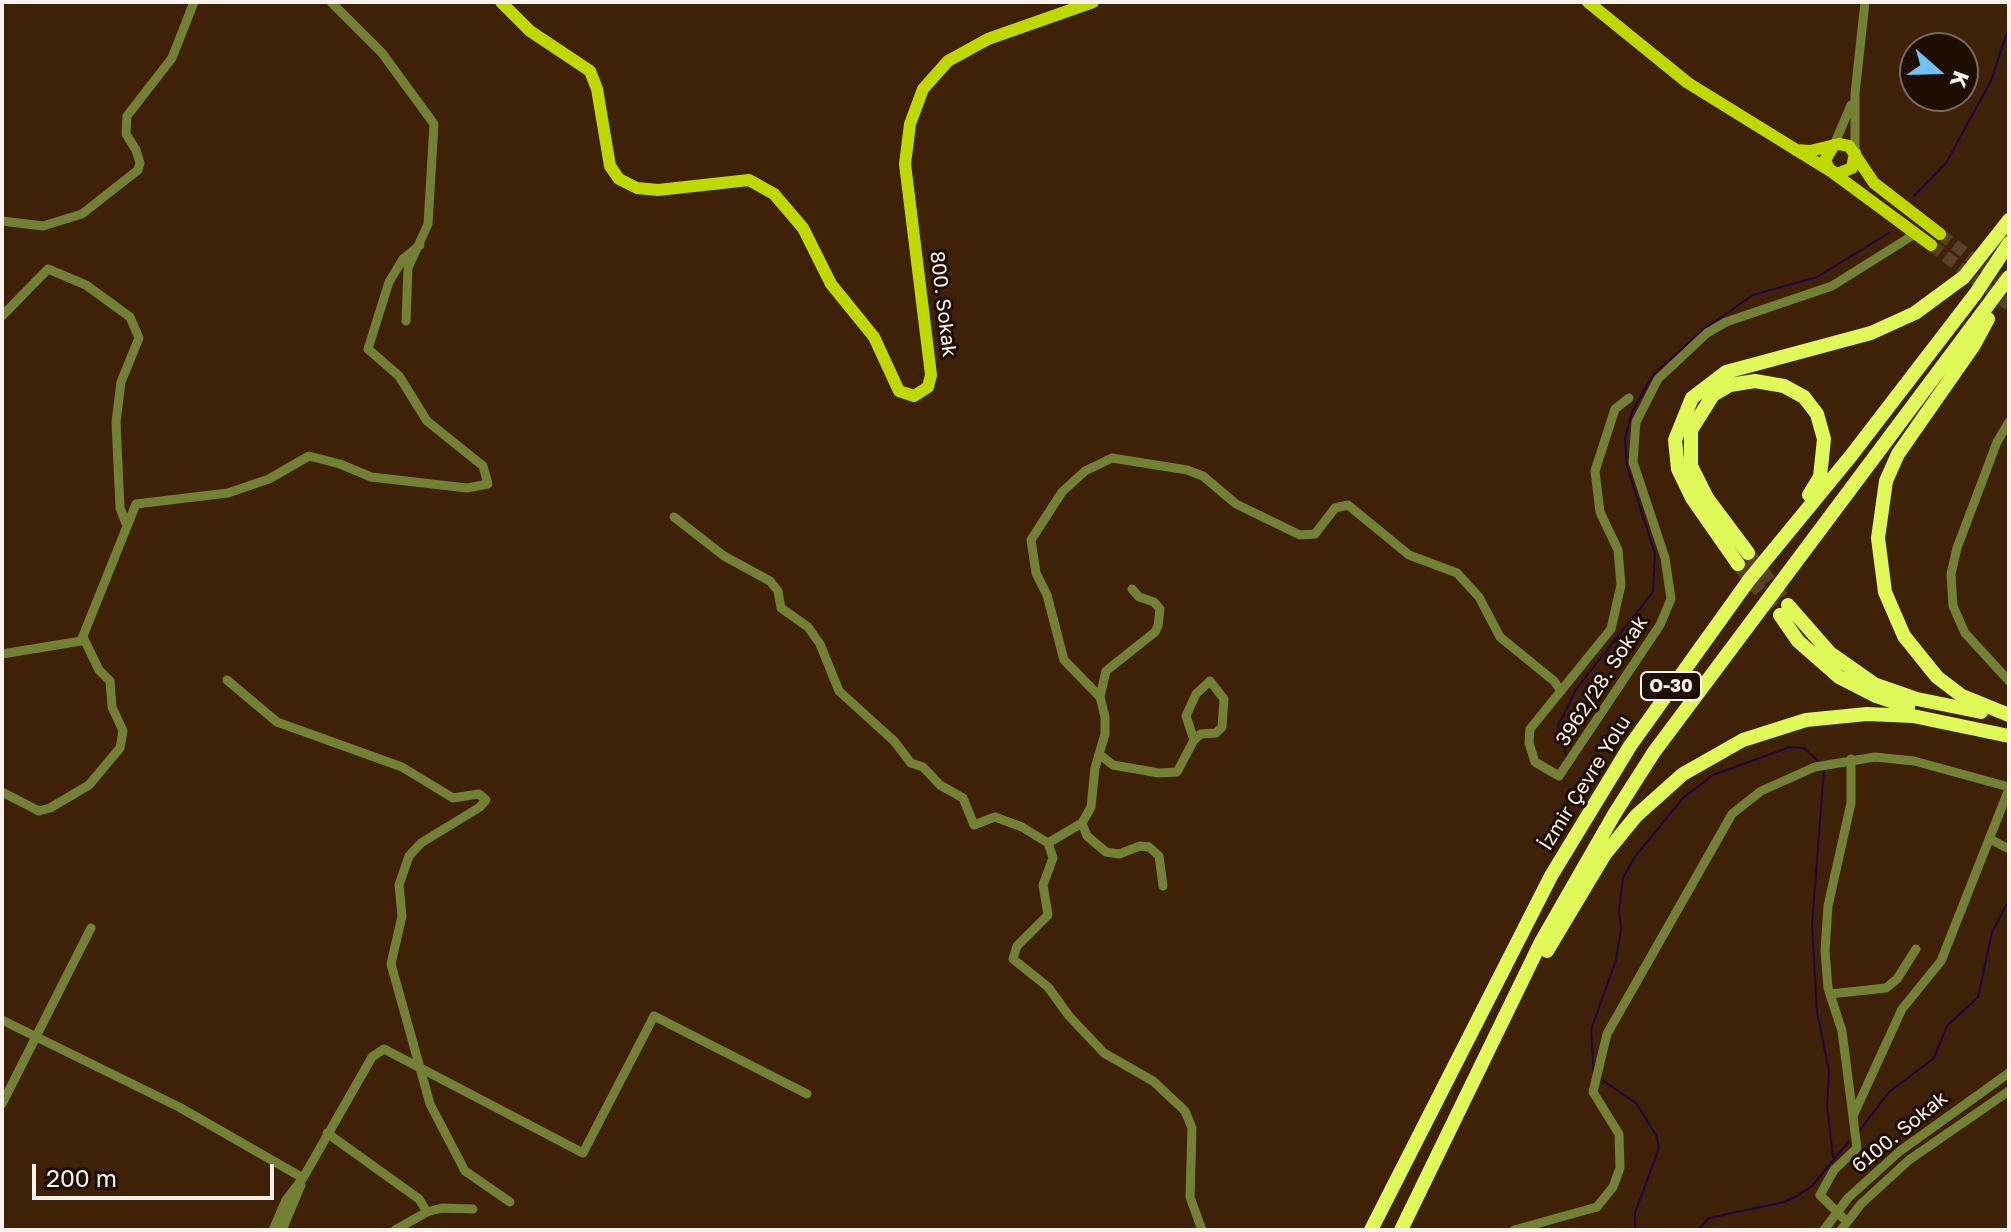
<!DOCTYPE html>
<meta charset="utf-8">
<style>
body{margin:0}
#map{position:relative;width:2011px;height:1232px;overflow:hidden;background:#3e2107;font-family:"Golos Text",sans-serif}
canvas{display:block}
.frame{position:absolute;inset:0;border:4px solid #fcf2eb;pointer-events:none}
.north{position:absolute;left:1899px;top:32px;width:80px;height:80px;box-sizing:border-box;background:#1e0e02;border:2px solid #77695f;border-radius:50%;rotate:110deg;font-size:22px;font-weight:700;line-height:32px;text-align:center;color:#fcf2eb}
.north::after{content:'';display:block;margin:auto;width:28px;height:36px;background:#71c1f5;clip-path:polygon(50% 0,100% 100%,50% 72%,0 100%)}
.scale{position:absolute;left:32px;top:1164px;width:242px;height:36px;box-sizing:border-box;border:4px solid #fcf2eb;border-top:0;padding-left:10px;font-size:24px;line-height:28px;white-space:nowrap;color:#fcf2eb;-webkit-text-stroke:6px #1e0e02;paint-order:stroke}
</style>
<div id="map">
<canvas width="2011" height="1232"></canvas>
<div class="frame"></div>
<div class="north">K</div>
<div class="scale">200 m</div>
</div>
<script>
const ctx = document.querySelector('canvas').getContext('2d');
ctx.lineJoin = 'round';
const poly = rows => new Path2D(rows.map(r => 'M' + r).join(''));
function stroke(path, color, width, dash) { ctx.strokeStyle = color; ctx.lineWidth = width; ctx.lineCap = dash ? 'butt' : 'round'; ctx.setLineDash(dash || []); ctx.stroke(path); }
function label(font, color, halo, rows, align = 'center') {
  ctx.font = font + ' "Golos Text",sans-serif'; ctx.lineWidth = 6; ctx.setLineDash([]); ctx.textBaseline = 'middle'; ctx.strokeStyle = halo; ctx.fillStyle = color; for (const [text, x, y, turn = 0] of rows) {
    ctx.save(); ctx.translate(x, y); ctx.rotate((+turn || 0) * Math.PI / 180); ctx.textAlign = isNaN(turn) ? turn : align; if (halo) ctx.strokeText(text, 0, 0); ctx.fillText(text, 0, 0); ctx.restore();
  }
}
const stream = poly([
 [1914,196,1946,163,1991,81,2009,26],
 [1566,755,1558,726,1577,688,1653,592,1655,554,1627,466,1625,439,1632,412,1653,375,1704,329,1753,295,1817,277,1889,233],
 [1824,769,1812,925,1817,1012,1829,1071,1827,1106,1833,1157],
 [1619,909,1623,878,1634,858,1683,798,1713,775,1790,747,1804,748,1821,764],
 [1594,1074,1591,1030,1616,960,1621,929,1619,910],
 [1599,1078,1636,1103,1656,1135,1659,1148,1635,1213,1635,1230],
 [1859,1131,1889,1092,1934,1058,1947,1026,1978,997,1992,932,2009,900],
 [1698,1230,1709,1218,1784,1202,1797,1196,1813,1185,1848,1142]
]);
const majorTunnel = poly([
 [1940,234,2009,286],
 [1931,245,2009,305]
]);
const highwayTunnel = poly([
 [1748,553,1788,605],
 [1738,564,1780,615]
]);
const minor = poly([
 [331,2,382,53,434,124,428,224,408,268,406,321],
 [1834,145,1851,105],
 [1855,153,1855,94,1865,2],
 [2,221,43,226,82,214,138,170,140,163,136,150,126,134,127,116,172,58,194,2],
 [2,316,48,269,86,285,130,317,139,338,121,382,116,422,120,508,127,526],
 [1629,398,1615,409,1595,471,1600,512,1618,550,1621,585,1611,629,1530,729,1529,743,1535,762,1559,776,1660,625,1671,599,1665,558,1633,462,1636,422,1658,379,1707,333,1726,322,1832,286,1915,234],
 [2009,422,1997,442,1957,548,1951,574,1953,606,1965,633,2009,681],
 [674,517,724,556,770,581,778,591,781,608,808,627,820,644,839,691,894,741,911,763,923,767,940,785,963,798,974,825,995,817,1022,827,1048,843,1082,823,1091,807,1095,768,1105,734,1105,717,1100,697,1064,660,1047,595,1036,573,1031,540,1062,492,1085,471,1112,458,1187,470,1203,476,1236,504,1300,535,1315,534,1335,508,1348,505,1409,555,1457,573,1479,597,1500,637,1554,681,1561,691],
 [2,654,81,641,136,504,228,493,269,479,309,456,340,464,371,477,467,488,488,484,483,466,427,421,399,376,368,349,389,282,403,259,420,245],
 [227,680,277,722,402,767,453,798,479,794,486,800,480,807,421,843,409,856,399,885,402,916,391,964,430,1104,465,1171,510,1202],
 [1100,697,1106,671,1155,632,1158,626,1160,609,1154,602,1139,597,1132,589],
 [1099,754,1113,765,1159,773,1177,772,1194,740,1201,734,1216,733,1222,727,1224,699,1210,681,1196,694,1186,716,1194,740],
 [2,792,39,811,50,808,89,785,120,748,123,731,112,707,110,681,99,670,83,637],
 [1082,823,1087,836,1106,852,1119,854,1140,846,1149,847,1159,856,1163,886],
 [1990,839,2009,849],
 [1048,843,1053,858,1043,885,1048,915,1017,946,1013,959,1048,987,1069,1016,1104,1053,1153,1081,1185,1111,1192,1128,1190,1197,1202,1230],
 [1830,994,1886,988,1897,979,1916,949],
 [2,1020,179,1107,303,1178],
 [2,1104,91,928],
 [1853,1116,1902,1009,1941,961,2009,789],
 [327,1133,419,1199,427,1212],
 [1847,1222,1820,1195,1834,1170,1857,1148,1842,1031,1828,988,1825,951,1828,906,1851,803,1851,759],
 [273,1230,286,1200,303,1178,372,1057,384,1049,583,1153,654,1016,807,1094],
 [282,1230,301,1185],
 [395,1230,427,1212,442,1208,473,1209],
 [1514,1230,1597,1207,1613,1187,1620,1168,1619,1134,1593,1092,1607,1034,1732,814,1761,791,1815,767,1875,757,1914,761,2009,787],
 [1824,1230,1848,1198,1900,1151,2009,1073],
 [1841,1230,1861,1204,1909,1160,2009,1091]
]);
const major = poly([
 [501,2,530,31,590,71,597,89,610,166,619,179,637,188,658,190,749,180,774,194,803,228,831,284,874,337,899,391,914,396,928,387,931,375,905,164,910,124,923,89,948,61,988,39,1093,2],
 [1588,2,1688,83,1832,172,1931,245],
 [1834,145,1825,160,1829,169,1837,174,1852,168,1855,153],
 [1796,150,1810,151,1839,144,1849,146,1874,183,1940,234]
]);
const highway = poly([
 [1988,319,1974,345,1898,454,1886,481,1878,538,1885,592,1904,636,1937,677,1962,696,2009,715],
 [1748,553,1707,498,1691,466,1691,430,1713,395,1730,385,1755,381,1784,386,1804,397,1817,414,1824,439,1820,477,1809,495],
 [1738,564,1692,498,1678,469,1675,440,1692,398,1726,372,1871,333,1915,313,1964,277,2009,220],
 [1788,605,1830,653,1874,684,1917,699,1981,712],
 [1780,615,1798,641,1839,677,1876,696,1908,707],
 [1547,951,1605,854,1636,816,1683,774,1743,740,1806,720,1867,714,1913,716,2009,736],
 [1371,1230,1551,876,1630,746,1749,580,1850,457,1976,293,2009,243],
 [1401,1230,1541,942,1615,813,1654,752,2009,277]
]);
const shields = [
 [1671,686,60]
];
const shieldNames = [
 ["O-30",1671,686]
];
const streetNames = [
 ["800. Sokak",943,304,83],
 ["3962/28. Sokak",1602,681,-57],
 ["İzmir Çevre Yolu",1585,783,-58],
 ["6100. Sokak",1900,1132,-39]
];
stroke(stream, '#210540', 2);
stroke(majorTunnel, '#5a4029', 12, [12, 6]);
stroke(highwayTunnel, '#5a4029', 14, [14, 7]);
stroke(minor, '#738134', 9);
stroke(major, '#bed900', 12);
stroke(highway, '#def958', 14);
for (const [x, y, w] of shields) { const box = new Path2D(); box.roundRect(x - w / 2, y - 14, w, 28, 6); ctx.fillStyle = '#1e0e02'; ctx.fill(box); stroke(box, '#fcf2eb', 2); }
label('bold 18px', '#fcf2eb', null, shieldNames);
label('20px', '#fcf2eb', '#1e0e02', streetNames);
</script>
